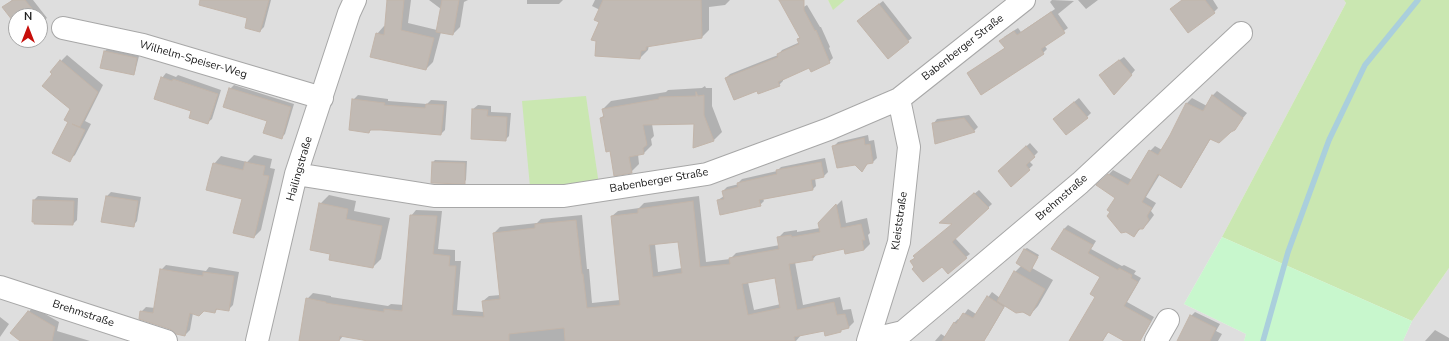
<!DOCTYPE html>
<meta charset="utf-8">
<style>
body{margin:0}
#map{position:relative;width:1449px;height:341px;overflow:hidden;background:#f0eee8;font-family:"Nunito Sans",sans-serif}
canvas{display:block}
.north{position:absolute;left:8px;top:8px;width:40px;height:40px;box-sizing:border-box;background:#fff;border:1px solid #a6a6a6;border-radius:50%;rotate:0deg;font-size:11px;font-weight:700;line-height:16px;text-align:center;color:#202020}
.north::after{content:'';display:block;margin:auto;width:14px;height:18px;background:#c70e0a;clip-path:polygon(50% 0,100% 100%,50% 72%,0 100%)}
</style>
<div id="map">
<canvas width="1449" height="341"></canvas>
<div class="north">N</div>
</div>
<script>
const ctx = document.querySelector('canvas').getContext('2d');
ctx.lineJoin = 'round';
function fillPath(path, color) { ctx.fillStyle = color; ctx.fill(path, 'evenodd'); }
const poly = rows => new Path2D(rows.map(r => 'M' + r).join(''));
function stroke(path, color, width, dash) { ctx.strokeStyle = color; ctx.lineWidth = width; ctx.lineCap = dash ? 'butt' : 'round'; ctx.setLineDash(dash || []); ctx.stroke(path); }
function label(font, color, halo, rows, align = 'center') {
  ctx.font = font + ' "Nunito Sans",sans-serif'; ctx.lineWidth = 3; ctx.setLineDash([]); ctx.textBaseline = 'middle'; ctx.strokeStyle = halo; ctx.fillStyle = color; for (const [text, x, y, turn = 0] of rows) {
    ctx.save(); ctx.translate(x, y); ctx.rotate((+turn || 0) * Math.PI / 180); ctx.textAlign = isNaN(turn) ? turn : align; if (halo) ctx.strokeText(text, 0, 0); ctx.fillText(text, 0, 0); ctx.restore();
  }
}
const residential = poly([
 [0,0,828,0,833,9,845,0,1344,0,1346,3,1222,237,1184,304,1246,334,1244,341,0,341],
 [16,16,40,16,40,40,16,40],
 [1449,268,1449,341,1403,341,1412,321]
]);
const grass = poly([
 [828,0,845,0,833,10],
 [1344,0,1449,0,1449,268,1412,321,1222,237,1346,3],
 [586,96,599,185,530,187,522,101]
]);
const park = poly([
 [1222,237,1412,321,1403,341,1244,341,1246,334,1184,304]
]);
const shadow = poly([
 [12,0,33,0,47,18,40,23,40,16,16,16,16,24,4,7],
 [220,0,271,0,264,27,260,31,249,17],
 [388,0,411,0,408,23,437,30,441,9,429,0,468,0,464,2,460,27,453,34,441,32,433,62,426,69,377,34,384,26,386,27],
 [527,0,563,0,559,4,527,4],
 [595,0,734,0,730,0,725,5,709,7,709,30,702,37,649,45,648,50,640,58,597,41,600,21,600,10,592,6],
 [1052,0,1074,1,1058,14,1068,28,1044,45,1047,49,1043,53,981,94,968,73,1005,48,1004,37,1018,28,1021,32,1055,9,1050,2],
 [1078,0,1098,0,1086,9],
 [1183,0,1213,0,1218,8,1214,12],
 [883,1,912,38,908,41,862,17],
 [807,5,820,27,821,27,830,47,829,48,833,58,829,62,810,67,783,79,783,81,779,85,757,89,726,78,730,74,778,55,782,50,800,42,798,39,800,37,793,13],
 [107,49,139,56,135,72,133,74,101,67,105,51],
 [67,55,103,85,85,121,91,124,75,155,69,160,70,121,71,108,53,74,61,61],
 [1124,57,1135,70,1118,90,1104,71],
 [166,73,176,77,178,75,221,90,212,119,207,123,162,78],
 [234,85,294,104,285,134,281,138,268,120,230,89],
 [705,86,706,88,712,88,712,106,722,132,714,140,695,123,652,124,654,136,651,139,652,145,644,153,638,154,639,164,631,172,611,150,601,118,604,115,603,109,611,101,666,92,668,90,702,88],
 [1217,91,1247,113,1234,129,1211,138,1185,182,1180,186,1160,174,1146,197,1156,203,1151,211,1154,215,1148,223,1143,228,1141,228,1134,236,1117,197,1098,185,1113,170,1132,180,1150,151,1155,146,1162,150,1171,136,1187,103,1192,98,1207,106,1212,96],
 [358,95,388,99,388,101,427,104,431,100,447,101,445,130,441,134,372,129,369,132,353,100],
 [1079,98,1091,113,1087,117,1058,115],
 [478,105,491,106,491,112,511,113,509,136,505,140,473,109],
 [969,115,978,127,974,131,933,124,937,119],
 [868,135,869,141,874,140,877,158,873,162,868,163,862,171,833,147,838,142],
 [1030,143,1038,152,1029,161,1033,165,1011,186,1003,168],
 [254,155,272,159,270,168,275,169,261,230,254,237,243,198,214,164,221,156,247,162],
 [825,158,828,172,824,176,815,178,816,186,812,190,763,199,764,201,760,205,718,200,724,196,723,191,727,187,739,184,738,183,742,179,777,171,781,167],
 [435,160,467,161,466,180,464,182,433,162],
 [979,190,992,204,955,238,970,254,966,257,942,266,915,267,911,262,954,223,944,219],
 [111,192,141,197,137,221,133,226,106,197],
 [329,195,356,201,354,211,390,218,381,259,373,267,320,204],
 [38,196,78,198,77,220,73,224,34,200],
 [699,196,706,262,730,259,736,253,780,245,778,238,784,232,797,230,797,232,820,228,819,223,842,200,846,223,867,218,870,233,868,235,870,244,864,250,845,248,818,253,813,259,795,262,803,305,840,297,843,310,851,309,854,322,848,328,843,329,840,331,824,329,801,335,796,341,374,341,343,336,339,341,299,341,307,299,313,293,331,296,331,297,388,306,391,304,404,305,411,216,416,210,442,211,438,249,455,250,455,261,461,261,457,310,484,312,483,301,489,296,500,295,494,233,500,227,537,223,541,219,582,215,587,269,589,269,592,303,620,300,612,216,618,211,639,208,644,203],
 [679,241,682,268,658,272,655,244],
 [776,277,781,304,754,310,748,282],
 [1068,225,1096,241,1091,249,1122,266,1124,265,1136,271,1134,274,1141,278,1127,302,1154,317,1140,341,1126,341,1109,331,1103,341,1073,341,1096,297,1101,277,1064,229],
 [1027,248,1039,255,1032,268,1053,280,1038,306,1030,315,1005,306,988,335,984,339,977,341,935,341,941,334,946,337,954,323,958,319,960,320,968,309,976,314,992,292,1000,298,1015,272,1021,266,1025,249],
 [166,265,206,271,209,267,239,272,233,305,228,310,218,308,215,312,204,310,193,313,190,330,185,335,141,312,146,307,155,308,161,270],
 [33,307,59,322,57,331,90,341,22,341,11,333],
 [1195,312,1220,324,1216,331,1222,334,1218,341,1179,341,1191,316],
 [0,317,9,324,0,337],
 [1435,330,1449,338,1449,341,1425,341]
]);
const stream = poly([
 [1263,341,1288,252,1329,140,1365,65,1418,0]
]);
const building = poly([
 [13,0,25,0,38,16,16,16,16,25,2,7,13,0],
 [200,0,269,0,260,32,245,28,247,18,199,5,200,0],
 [387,0,404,0,401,30,434,38,426,70,370,57,376,33,384,35,387,0],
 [442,0,459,0,453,35,436,32,442,0],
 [603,0,701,0,702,38,646,47,646,50,641,51,640,59,595,56,596,41,591,40,599,22,594,20,603,0],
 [779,0,804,0,804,10,815,31,816,30,830,63,811,72,809,68,778,82,780,86,758,94,757,91,734,100,725,78,778,57,777,54,799,44,797,39,800,38,779,0],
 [1182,0,1205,0,1215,13,1188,33,1170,9,1182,0],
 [879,4,909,42,888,59,857,21,879,4],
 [1051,12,1065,33,1041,49,1044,54,981,95,967,73,1005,48,999,41,1014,31,1017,35,1051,12],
 [104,51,137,58,134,75,100,68,104,51],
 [60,60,98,92,80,127,72,124,85,130,70,162,52,153,68,122,64,120,70,109,42,86,52,74,50,72,60,60],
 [1119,60,1132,75,1114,95,1099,75,1119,60],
 [161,77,172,81,173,79,218,94,208,124,189,118,191,111,154,99,161,77],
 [229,88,291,107,282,139,263,133,267,121,223,107,229,88],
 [696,92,698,96,704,95,704,115,714,141,693,148,694,124,643,125,647,145,643,148,644,154,629,157,632,173,614,176,610,151,606,152,600,118,604,117,602,109,659,99,659,97,696,96,696,92],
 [1212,95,1243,118,1235,130,1231,132,1219,143,1210,139,1181,188,1158,174,1142,202,1152,208,1147,216,1149,220,1143,229,1139,229,1134,237,1126,232,1121,233,1107,216,1110,212,1107,210,1115,198,1096,185,1108,174,1128,185,1149,150,1158,155,1170,135,1186,103,1203,111,1212,95],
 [352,99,385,103,384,105,425,108,426,104,444,105,441,135,381,130,370,130,369,133,349,130,352,99],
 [1074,102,1088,118,1066,135,1053,119,1074,102],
 [472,109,488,110,487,116,507,117,506,141,471,139,472,109],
 [964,118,975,132,935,144,932,123,964,118],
 [864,138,865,145,870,144,873,163,867,164,862,172,855,165,837,168,832,146,864,138],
 [1026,146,1035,157,1026,165,1030,170,1011,187,998,171,1026,146],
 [245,162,265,166,263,175,269,176,254,238,233,233,242,199,206,190,213,163,243,170,245,162],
 [432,162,465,163,465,184,431,183,432,162],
 [821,162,824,177,811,180,813,190,759,200,761,206,720,215,717,200,724,199,722,191,738,187,737,183,777,174,776,170,821,162],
 [974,193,989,208,952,242,967,258,948,274,942,267,923,282,912,269,914,267,910,261,915,258,913,256,952,224,939,223,974,193],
 [106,196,138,201,134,227,101,222,106,196],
 [33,200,74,201,73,225,34,224,34,222,32,222,33,200],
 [693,201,700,267,730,264,729,258,779,249,777,237,791,235,792,237,820,232,818,223,836,204,841,228,861,224,865,240,862,240,864,250,845,254,844,249,812,256,813,260,789,264,797,310,834,302,837,315,845,314,849,328,841,330,841,332,825,336,824,331,794,337,795,341,565,341,564,328,509,334,509,341,368,341,340,336,339,341,299,341,306,298,326,302,326,303,384,312,384,309,402,311,410,215,437,216,433,254,450,256,449,266,456,266,452,315,484,317,482,301,500,299,493,233,535,228,535,224,576,220,582,274,583,274,587,308,620,305,611,216,638,213,638,209,693,201],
 [678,242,682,273,653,277,649,245,678,242],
 [775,278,780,308,748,315,742,284,775,278],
 [319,203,348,209,346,219,382,226,373,268,329,260,330,254,310,250,319,203],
 [1064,229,1093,245,1088,253,1118,270,1119,268,1132,275,1131,278,1138,282,1124,306,1151,321,1140,341,1124,341,1108,332,1102,341,1069,341,1095,297,1090,294,1100,277,1051,249,1064,229],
 [1024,249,1038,257,1030,272,1016,263,1024,249],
 [160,269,203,276,203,272,234,276,229,311,216,309,215,313,204,311,199,316,190,313,185,336,176,334,170,329,139,319,140,311,153,313,160,269],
 [1014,271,1045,289,1030,316,1023,312,1016,313,997,301,1014,271],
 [987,296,1004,307,984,341,942,341,954,322,956,324,963,313,973,318,987,296],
 [28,311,55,327,52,341,20,341,10,333,28,311],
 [1190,315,1216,328,1210,341,1177,341,1190,315]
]);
const minor = poly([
 [63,28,143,45,322,98],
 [296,174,434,196,564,196,707,174,829,129,899,99,1024,0],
 [0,287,166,341],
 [869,340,903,332,1080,183,1241,33],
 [257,341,296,174,349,13,355,0],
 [868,341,899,242,909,147,899,99],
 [1156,341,1168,320]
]);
const streetNames = [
 ["Babenberger Straße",963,48,-38],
 ["Wilhelm-Speiser-Weg",193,60,16],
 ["Hailingstraße",300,169,-74],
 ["Babenberger Straße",659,181,-10],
 ["Brehmstraße",1062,198,-41],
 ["Kleiststraße",900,221,-82],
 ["Brehmstraße",83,314,18]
];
fillPath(residential, '#dedede');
fillPath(grass, '#cae7b1');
fillPath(park, '#c8f7cd');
fillPath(shadow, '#0003');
stroke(stream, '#aacfdc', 5.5);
fillPath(building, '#c1bab4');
stroke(building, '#c2b5aa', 1);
stroke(minor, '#a7a7a7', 24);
stroke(minor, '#fff', 22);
label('11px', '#202020', '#fff', streetNames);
</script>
